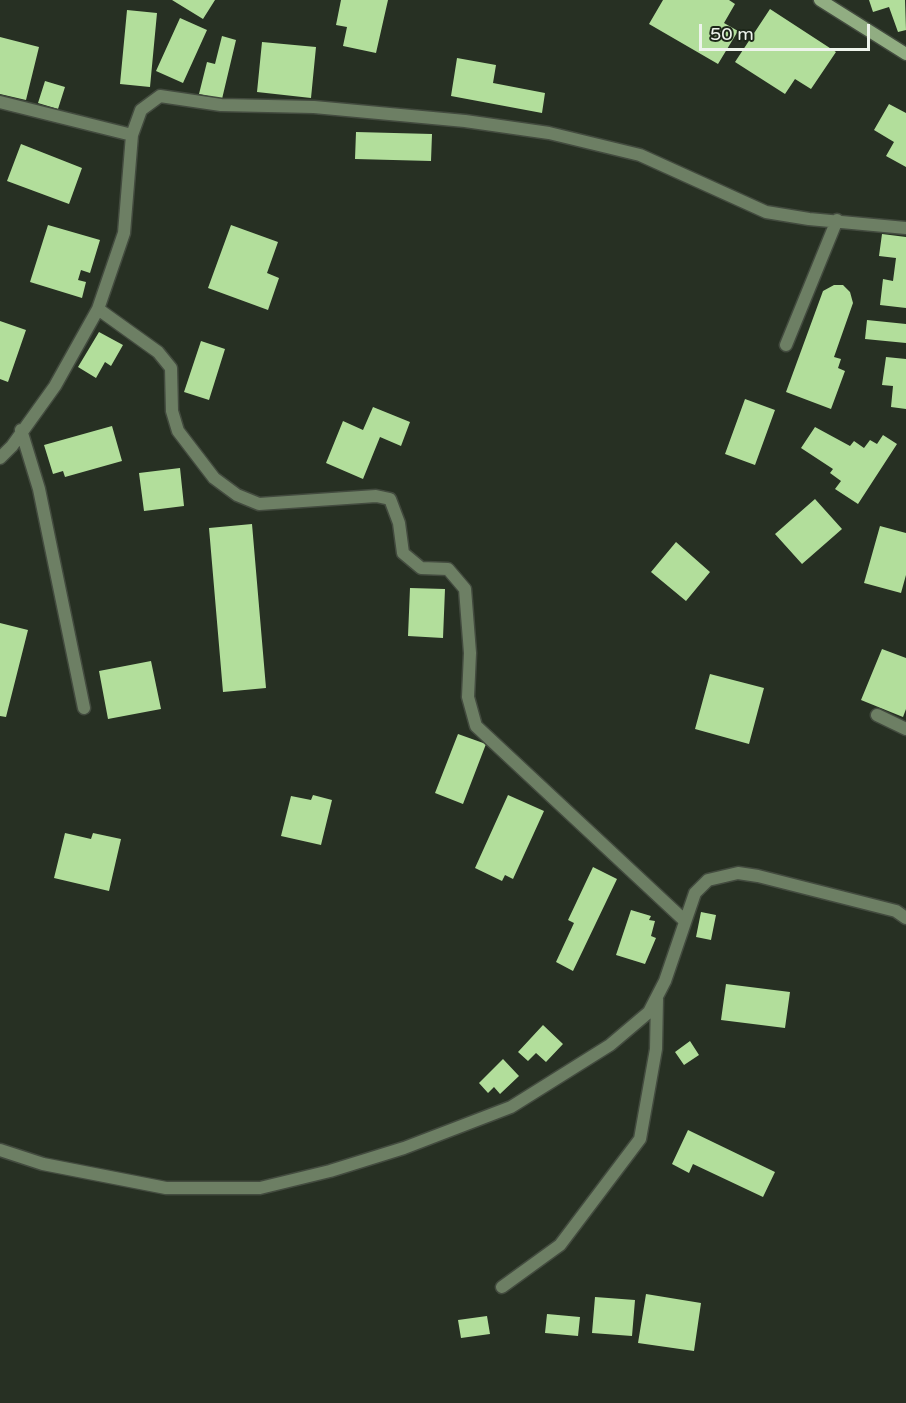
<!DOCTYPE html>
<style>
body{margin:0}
#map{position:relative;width:906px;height:1403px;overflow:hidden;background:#273023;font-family:"Varela Round",sans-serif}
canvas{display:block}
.scale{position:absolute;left:699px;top:24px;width:171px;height:27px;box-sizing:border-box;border:3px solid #eef4ec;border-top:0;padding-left:8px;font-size:18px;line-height:21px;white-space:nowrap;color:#eef4ec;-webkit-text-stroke:4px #1d2619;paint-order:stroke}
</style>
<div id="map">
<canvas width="906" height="1403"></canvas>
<div class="scale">50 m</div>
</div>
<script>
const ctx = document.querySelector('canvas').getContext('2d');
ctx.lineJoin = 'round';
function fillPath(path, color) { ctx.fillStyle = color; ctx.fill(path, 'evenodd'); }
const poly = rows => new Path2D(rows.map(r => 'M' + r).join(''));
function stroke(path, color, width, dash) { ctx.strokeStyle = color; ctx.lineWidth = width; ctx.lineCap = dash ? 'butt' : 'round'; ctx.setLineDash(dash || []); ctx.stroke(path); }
const building = poly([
 [172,0,215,0,203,19],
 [341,0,388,0,376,53,343,46,347,27,336,25],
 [663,0,729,0,735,4,724,23,738,31,718,64,649,24],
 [869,0,905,0,906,30,898,32,889,7,873,12],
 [770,9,836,52,811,89,795,79,785,94,735,62],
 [127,10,157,13,150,87,120,84],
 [180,18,207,30,183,83,156,71],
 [222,36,236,40,222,99,199,94,207,62,215,64],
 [0,37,39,47,26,100,0,94],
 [262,42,316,47,311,98,257,92],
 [457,58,496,65,493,83,545,93,542,113,451,96],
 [45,81,65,87,58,109,38,103],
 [889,104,906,113,906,167,886,156,894,142,874,130],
 [356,132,432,134,431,161,355,159],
 [21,144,82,168,69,204,7,181],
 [48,225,100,240,90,273,81,270,78,280,86,282,82,298,30,282],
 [231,225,278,242,267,273,279,278,268,310,208,288],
 [882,234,906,237,906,308,880,305,883,279,893,281,896,258,879,256],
 [834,285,843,285,850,292,853,303,834,357,841,359,838,368,845,371,831,409,786,392,823,291],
 [867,320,906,324,906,343,865,339],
 [0,321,26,330,8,382,0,379],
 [99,332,123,345,111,366,105,362,96,378,78,367],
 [201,341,225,349,209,400,184,392],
 [886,357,906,359,906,409,891,407,893,386,882,385],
 [745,399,775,410,755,465,725,454],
 [373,407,410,422,401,446,380,437,363,479,326,463,343,421,363,430],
 [112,426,122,461,65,477,63,471,53,474,44,445],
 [815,427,850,446,854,441,864,448,870,440,877,444,883,435,897,444,858,504,835,489,841,481,830,473,833,469,801,448],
 [180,468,184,506,144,511,139,473],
 [815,499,842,529,802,564,775,534],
 [252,524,266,688,223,692,209,528],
 [880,526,906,533,906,575,901,593,864,583],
 [676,542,710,572,686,601,651,572],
 [410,588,445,589,443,638,408,636],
 [0,623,28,630,6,717,0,716],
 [882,649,906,658,906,709,903,717,861,700],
 [151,661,161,709,108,719,99,671],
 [710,674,764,688,749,744,695,729],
 [458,734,486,744,463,804,435,793],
 [313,795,332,800,321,845,281,836,291,796,311,800],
 [508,795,544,811,513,879,505,875,502,881,475,868],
 [65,833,91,839,93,833,121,839,109,891,54,878],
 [593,867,617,879,573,971,556,962,574,923,568,920],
 [631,910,651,916,649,920,655,921,651,936,656,938,645,964,616,955],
 [701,912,716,915,711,940,696,937],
 [726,984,790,992,785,1028,721,1020],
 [543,1025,563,1044,546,1062,536,1053,528,1061,518,1052],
 [690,1041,699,1055,684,1065,675,1052],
 [503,1059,519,1076,500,1094,494,1087,488,1093,479,1083],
 [688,1130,775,1172,763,1197,693,1164,689,1173,672,1164],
 [646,1294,701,1303,694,1351,638,1343],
 [595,1297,635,1300,632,1336,592,1333],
 [547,1314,580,1317,578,1336,545,1333],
 [487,1316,490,1334,461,1338,458,1320]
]);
const minor = poly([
 [0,102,132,135],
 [98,309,158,352,171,368,172,411,178,431,214,478,237,495,259,504,376,496,390,499,399,523,403,553,421,568,448,569,465,589,470,653,468,697,476,726,685,921],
 [786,345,837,220],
 [21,430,39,489,84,708],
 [0,458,12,446,55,386,98,309,124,233,132,135,141,110,160,96,221,105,314,107,465,121,549,133,640,155,766,212,809,219,906,228],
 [877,715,906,729],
 [0,1150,43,1164,166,1188,260,1188,330,1171,404,1148,511,1107,610,1045,649,1012,665,981,695,893,708,880,738,873,758,876,896,911,906,918],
 [502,1287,560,1245,640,1139,656,1049,657,999]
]);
const secondary = poly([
 [820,0,906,54]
]);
fillPath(building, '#b2de9b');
stroke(minor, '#434b3f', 15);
stroke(secondary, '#434b3f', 15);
stroke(minor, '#6d7f64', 12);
stroke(secondary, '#91ad82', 12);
</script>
